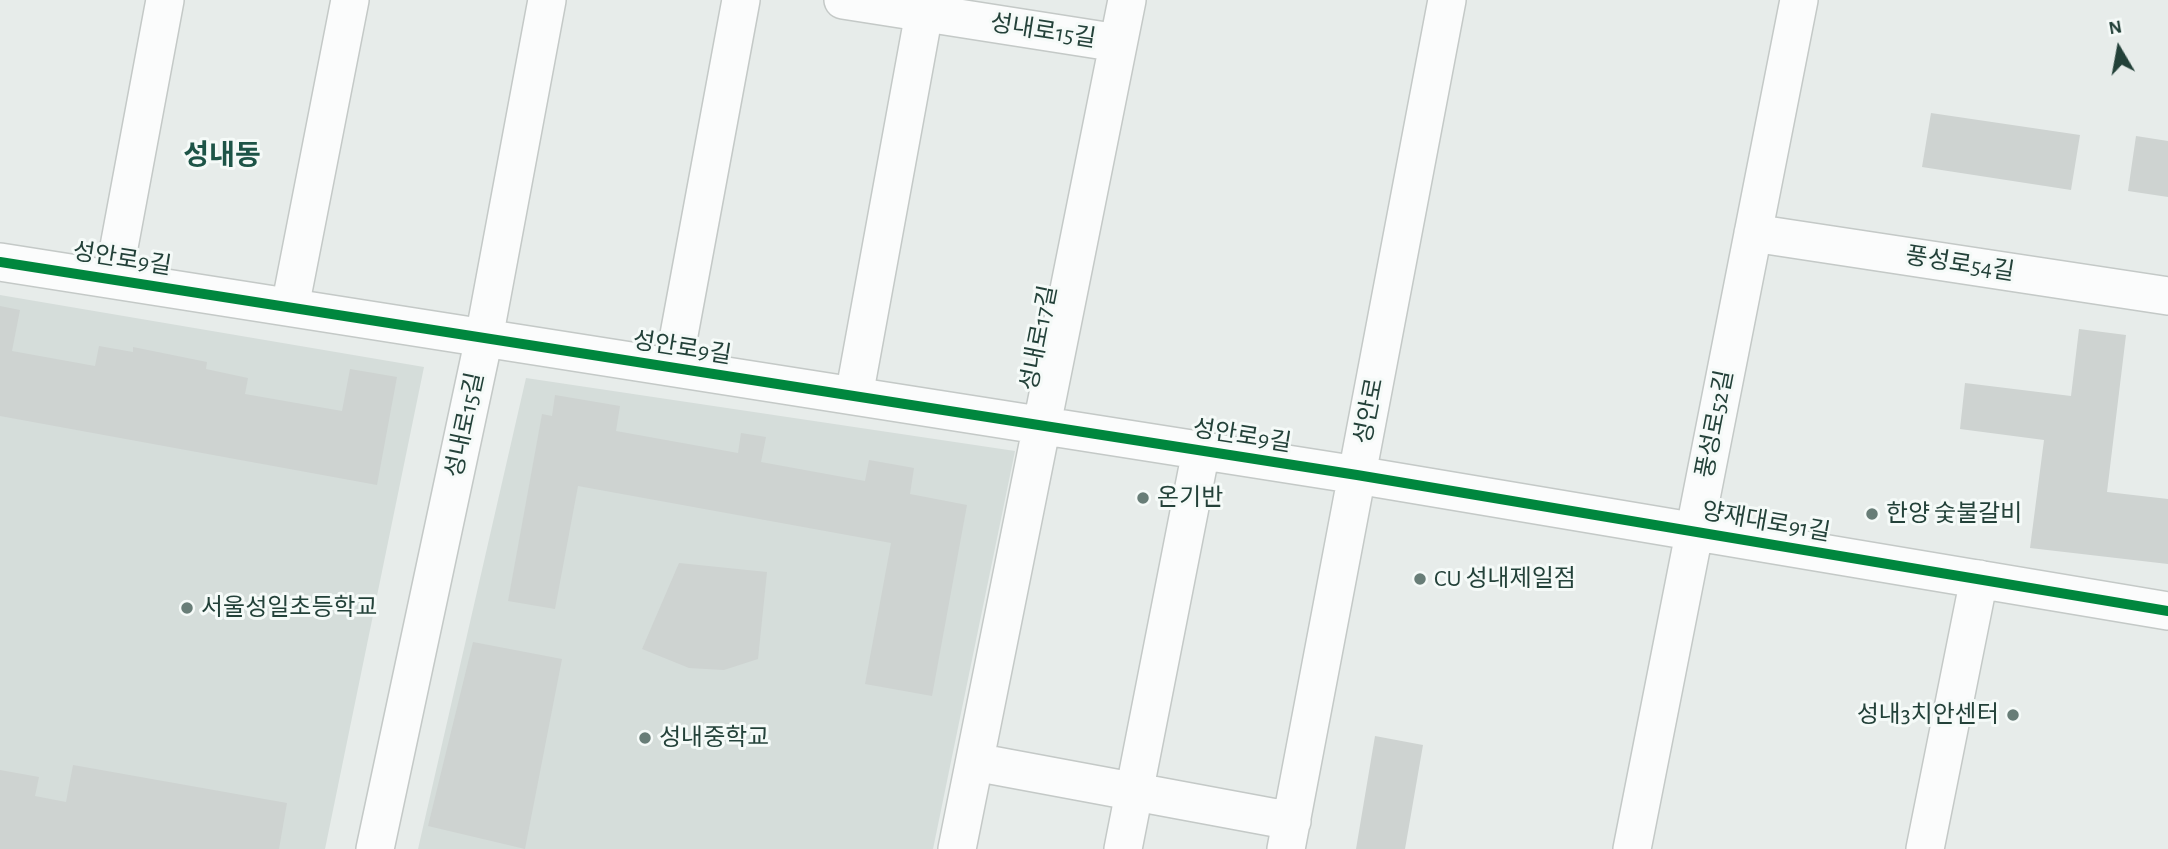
<!DOCTYPE html>
<meta charset="utf-8">
<style>
body{margin:0}
#map{position:relative;width:2168px;height:849px;overflow:hidden;background:#e7ecea;font-family:"Alegreya Sans",sans-serif}
canvas{display:block}
.north{position:absolute;left:2084px;top:14px;width:70px;height:70px;-webkit-text-stroke:5px #f5faf8;paint-order:stroke;rotate:350deg;font-size:19px;font-weight:700;line-height:28px;text-align:center;color:#234139}
.north::after{content:'';display:block;margin:auto;width:24px;height:32px;background:#234139;clip-path:polygon(50% 0,100% 100%,50% 72%,0 100%)}
</style>
<div id="map">
<canvas width="2168" height="849"></canvas>
<div class="north">N</div>
</div>
<script>
const ctx = document.querySelector('canvas').getContext('2d');
ctx.lineJoin = 'round';
function fillPath(path, color) { ctx.fillStyle = color; ctx.fill(path, 'evenodd'); }
const poly = rows => new Path2D(rows.map(r => 'M' + r).join(''));
function stroke(path, color, width, dash) { ctx.strokeStyle = color; ctx.lineWidth = width; ctx.lineCap = dash ? 'butt' : 'round'; ctx.setLineDash(dash || []); ctx.stroke(path); }
function label(font, color, halo, rows, align = 'center') {
  ctx.font = font + ' "Alegreya Sans","Noto Sans KR",sans-serif'; ctx.lineWidth = 6; ctx.setLineDash([]); ctx.textBaseline = 'middle'; ctx.strokeStyle = halo; ctx.fillStyle = color; for (const [text, x, y, turn = 0] of rows) {
    ctx.save(); ctx.translate(x, y); ctx.rotate((+turn || 0) * Math.PI / 180); ctx.textAlign = isNaN(turn) ? turn : align; if (halo) ctx.strokeText(text, 0, 0); ctx.fillText(text, 0, 0); ctx.restore();
  }
}
const built = poly([
 [0,295,424,367,325,849,0,849],
 [526,378,1015,451,933,849,418,849]
]);
const building = poly([
 [1931,113,2080,135,2071,190,1922,167],
 [2136,136,2168,141,2168,197,2128,191],
 [0,306,20,310,12,351,95,366,99,346,133,352,133,347,207,362,206,369,248,378,245,394,342,411,350,369,397,377,377,485,0,416],
 [2079,329,2126,335,2107,492,2168,499,2168,564,2030,548,2044,440,1960,429,1965,383,2071,396],
 [555,395,620,406,616,431,738,453,741,433,766,437,761,462,865,481,869,460,914,468,910,494,967,505,932,696,865,684,891,543,578,486,555,609,508,601,542,414,552,416],
 [679,563,767,572,758,659,724,670,689,668,642,649],
 [473,642,562,659,525,849,428,826],
 [1375,736,1423,745,1405,849,1356,849],
 [73,765,287,803,279,849,0,849,0,770,39,777,35,796,66,802]
]);
const minor = poly([
 [843,0,1118,43],
 [1753,233,2168,296],
 [0,262,1357,475,2168,611],
 [113,279,165,0],
 [290,307,350,0],
 [673,367,741,0],
 [854,396,924,13],
 [975,762,1292,821],
 [375,849,484,338,547,0],
 [957,849,1127,0],
 [1123,849,1201,451],
 [1286,849,1447,0],
 [1632,849,1799,0],
 [1925,849,1979,579]
]);
const cycleway = poly([
 [0,262,1357,475,2168,611]
]);
const markers = [
 [1143,498,7,"#687d77"],
 [1872,514,7,"#687d77"],
 [1420,579,7,"#687d77"],
 [187,608,7,"#687d77"],
 [2013,715,7,"#687d77"],
 [645,738,7,"#687d77"]
];
const streetNames = [
 ["성내로15길",1043,31,9],
 ["성안로9길",122,259,9],
 ["풍성로54길",1960,264,9],
 ["성내로17길",1039,338,-79],
 ["성안로9길",682,348,9],
 ["성안로",1369,411,-79],
 ["풍성로52길",1715,424,-79],
 ["성내로15길",465,425,-78],
 ["성안로9길",1242,436,9],
 ["양재대로91길",1766,522,10]
];
const poiNames = [
 ["온기반",1157,498],
 ["한양 숯불갈비",1886,514],
 ["CU 성내제일점",1434,579],
 ["서울성일초등학교",201,608],
 ["성내3치안센터",1999,715,"right"],
 ["성내중학교",659,738]
];
const quarterNames = [
 ["성내동",222,156]
];
fillPath(built, '#d5ddda');
fillPath(building, '#ced3d1');
stroke(minor, '#c4c9c7', 40);
stroke(minor, '#fbfcfc', 37);
stroke(cycleway, '#00873e', 10);
for (const [x, y, r, color] of markers) { const dot = new Path2D(); dot.arc(x, y, r, 0, 2 * Math.PI); ctx.fillStyle = color; ctx.fill(dot); stroke(dot, '#f5faf8', 2.5); }
label('24px', '#234139', '#f5faf8', streetNames);
label('24px', '#234139', '#f5faf8', poiNames, 'left');
label('bold 28px', '#1d5447', '#f5faf8', quarterNames);
</script>
